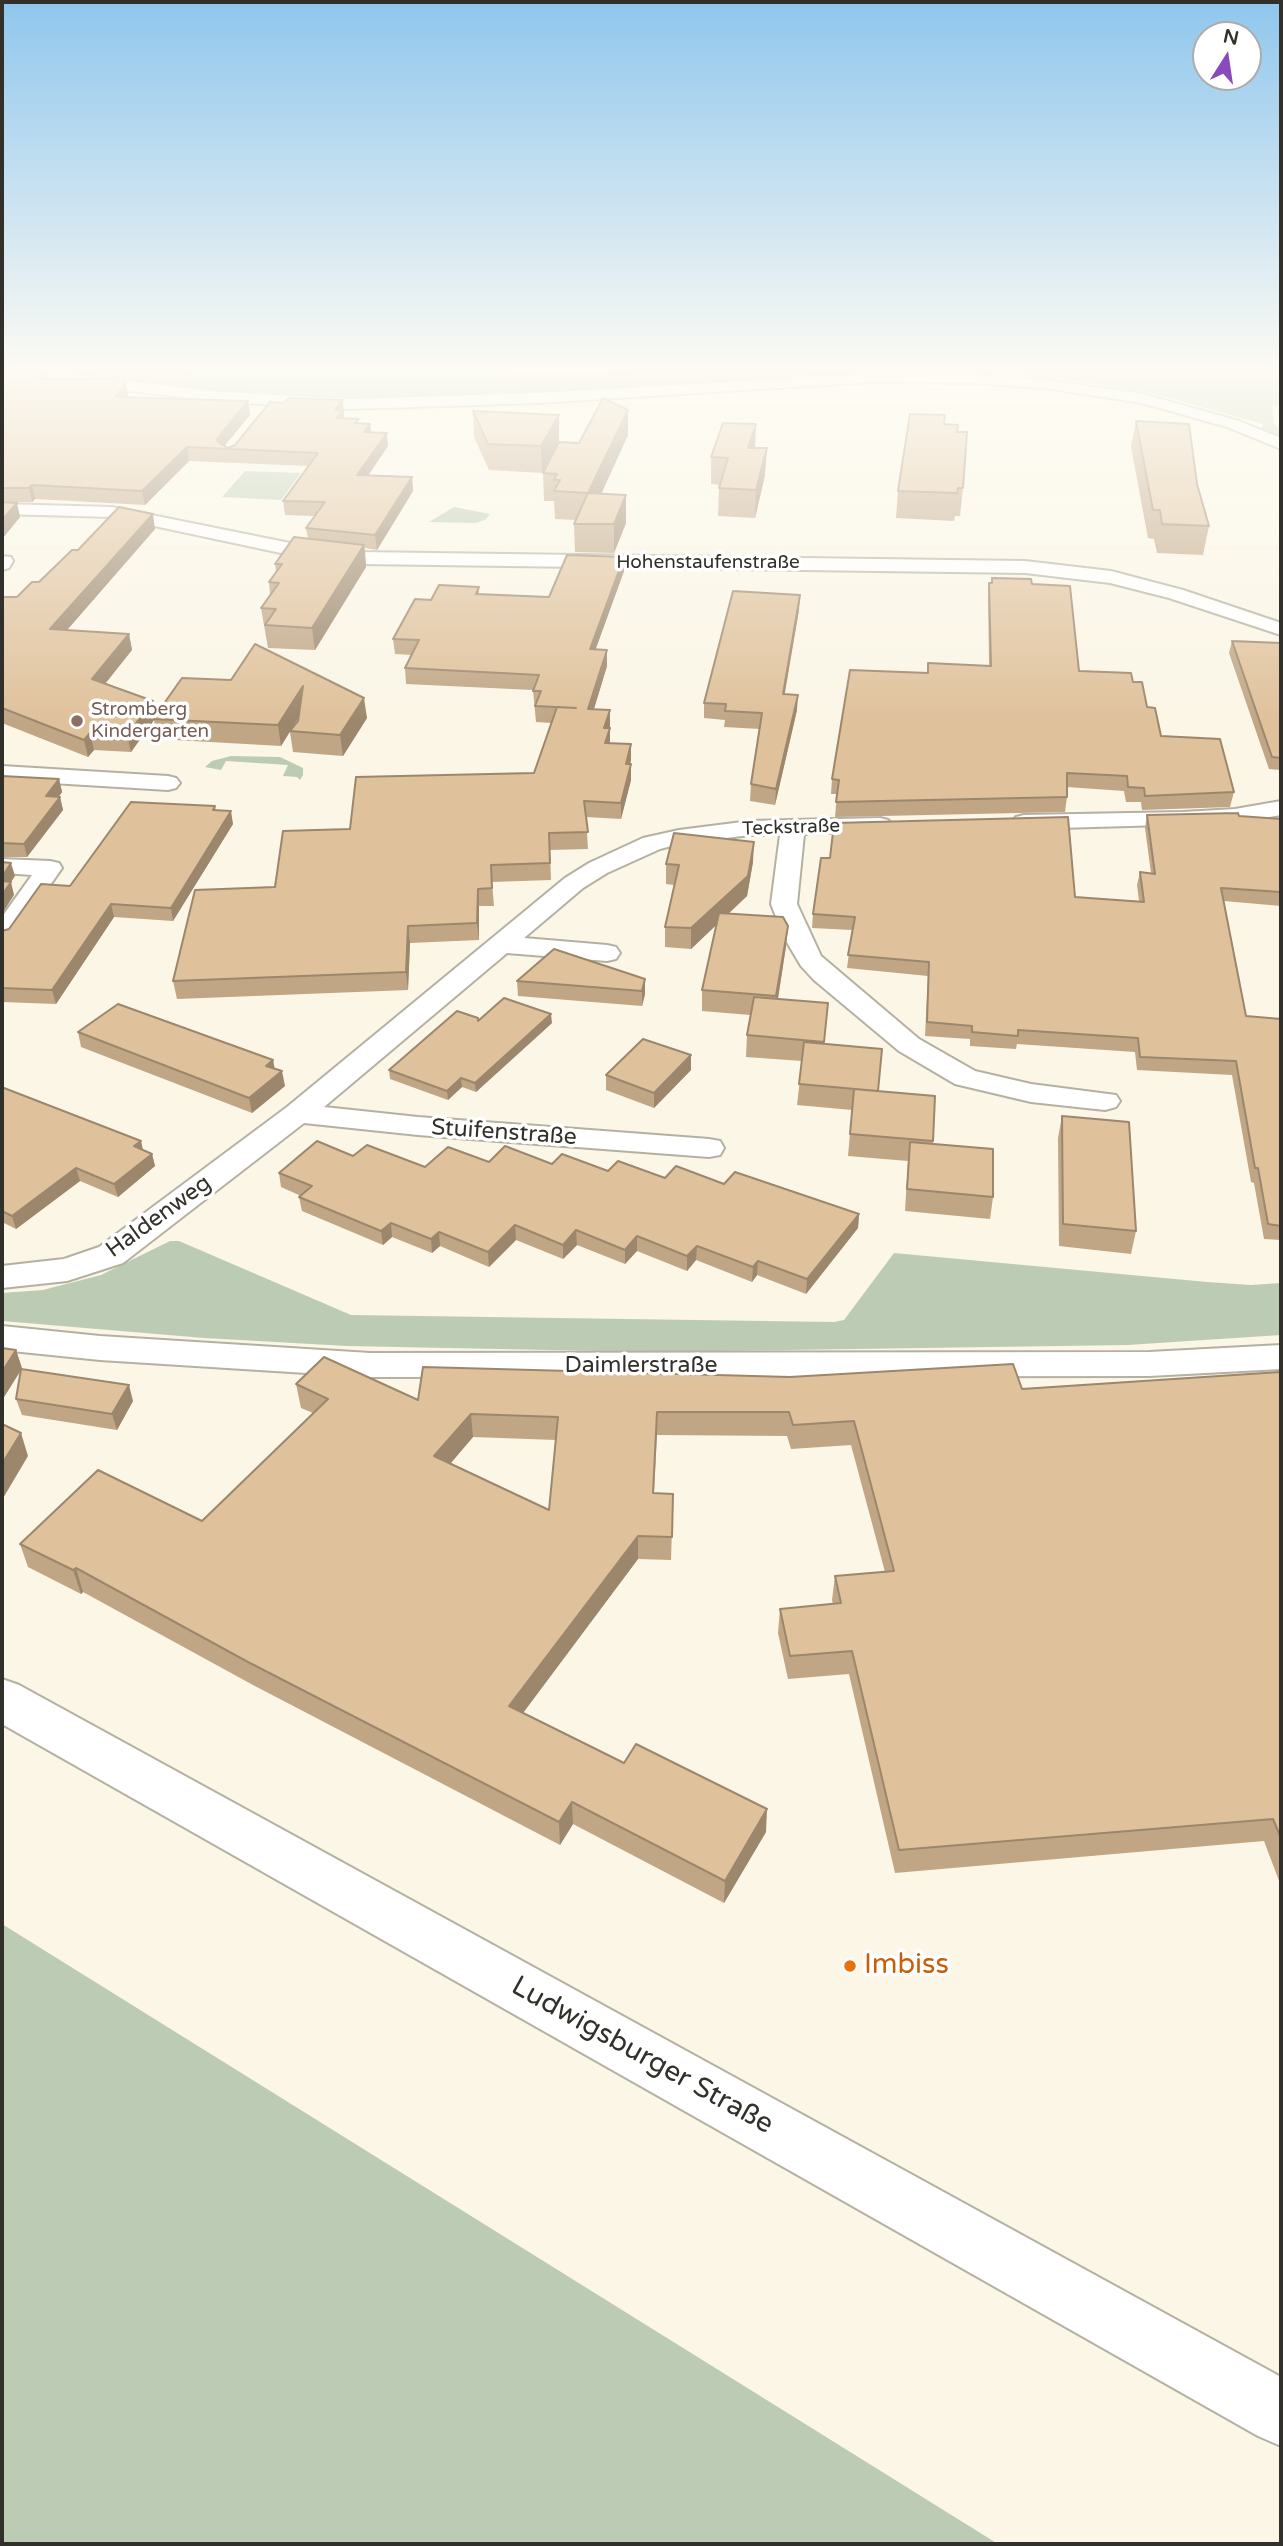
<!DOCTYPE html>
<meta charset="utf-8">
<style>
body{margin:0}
#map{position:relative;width:1283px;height:2546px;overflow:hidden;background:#fbf6e6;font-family:"Varela Round",sans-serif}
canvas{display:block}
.frame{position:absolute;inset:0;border:4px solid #31302a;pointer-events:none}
.north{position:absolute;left:1192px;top:21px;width:70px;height:70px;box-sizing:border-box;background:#fff;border:2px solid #adacaa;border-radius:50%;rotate:12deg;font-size:19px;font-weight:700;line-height:28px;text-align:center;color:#31302a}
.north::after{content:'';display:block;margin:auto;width:24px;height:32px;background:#8b49be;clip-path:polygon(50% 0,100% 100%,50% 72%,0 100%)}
</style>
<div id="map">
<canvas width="1283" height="2546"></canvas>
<div class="frame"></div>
<div class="north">N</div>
</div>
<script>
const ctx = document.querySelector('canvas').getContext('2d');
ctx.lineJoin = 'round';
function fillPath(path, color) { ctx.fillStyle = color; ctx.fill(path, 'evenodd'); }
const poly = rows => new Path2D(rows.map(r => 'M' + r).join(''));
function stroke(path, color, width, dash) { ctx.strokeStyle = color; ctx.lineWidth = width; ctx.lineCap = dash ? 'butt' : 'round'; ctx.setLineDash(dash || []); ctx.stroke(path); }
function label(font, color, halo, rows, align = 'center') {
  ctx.font = font + ' "Varela Round",sans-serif'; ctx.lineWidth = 7; ctx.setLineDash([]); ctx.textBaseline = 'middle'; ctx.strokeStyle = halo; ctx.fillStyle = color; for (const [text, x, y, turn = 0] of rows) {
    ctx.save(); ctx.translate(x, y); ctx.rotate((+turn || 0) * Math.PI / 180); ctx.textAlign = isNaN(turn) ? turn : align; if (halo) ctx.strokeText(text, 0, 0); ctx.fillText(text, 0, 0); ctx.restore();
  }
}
const green = poly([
 [2,367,183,367,227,379,312,382,402,382,468,376,469,371,459,367,407,371,395,367,1281,367,1281,404,1272,405,1274,424,1281,430,1281,437,1270,439,1262,431,1263,424,1155,394,1076,381,1011,374,993,373,1003,380,945,377,538,398,272,401],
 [245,471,301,473,281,500,222,497],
 [454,507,490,514,485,520,475,523,429,522],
 [231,756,280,757,303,768,303,775,300,780,297,777,283,776,288,765,226,761,221,770,205,767,212,761],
 [170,1241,179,1241,351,1315,834,1322,844,1320,894,1253,1207,1282,1251,1285,1281,1283,1281,1335,1128,1345,650,1352,347,1346,204,1338,2,1321,2,1293,43,1290,101,1275],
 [2,1924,998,2544,2,2544]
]);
const water = poly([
 [182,367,395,367,407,371,459,367,470,371,468,376,402,382,312,382,227,379,186,371]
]);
const stream = poly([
 [470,371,679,367]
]);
const minor = poly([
 [2,367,222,392,349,399,538,393,872,374,976,375,1051,381,1143,394,1239,421,1281,438,1281,449,1227,427,1142,403,1051,389,976,383,872,382,538,403,349,409,222,402,2,375,2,367],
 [2,504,112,507,295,544,359,552,1025,561,1111,571,1183,590,1281,623,1281,635,1169,598,1110,583,1025,573,359,564,295,556,112,517,2,514,2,504],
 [2,556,11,557,13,561,9,568,2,570,2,556],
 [2,766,168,776,176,778,180,783,176,788,168,790,2,780,2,766],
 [1281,801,1281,815,1235,823,1024,829,1016,827,1012,822,1016,817,1024,815,1183,812,1235,809,1281,801],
 [880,818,888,820,892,825,888,830,804,834,797,904,821,956,919,1039,975,1071,1031,1084,1116,1095,1120,1101,1116,1107,1105,1110,1031,1102,955,1084,899,1051,814,980,801,966,785,939,771,904,780,835,750,835,679,844,660,849,607,873,583,888,524,938,607,945,616,947,620,953,616,959,607,961,507,953,324,1107,418,1117,709,1139,720,1141,724,1148,720,1155,709,1157,418,1135,304,1123,123,1263,67,1281,2,1288,2,1266,64,1259,99,1247,287,1107,565,878,589,863,643,838,679,830,750,821,880,818],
 [2,859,50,861,59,863,62,868,11,941,2,943,2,917,32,875,2,873,2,859],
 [2,1326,100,1336,370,1353,1149,1352,1281,1345,1281,1369,1149,1376,370,1377,100,1360,2,1350,2,1326]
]);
const tertiary = poly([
 [2,1679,19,1685,1281,2377,1281,2446,1258,2436,2,1724,2,1679]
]);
const wall = poly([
 [2,367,49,379,119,382,128,395,127,397,248,401,250,415,224,446,228,448,235,445,284,403,343,400,344,418,359,424,370,424,371,432,388,446,368,475,412,477,413,491,377,550,365,548,366,567,315,650,268,648,261,608,270,594,269,582,276,572,275,564,308,539,306,528,315,516,285,515,283,501,308,466,189,461,145,505,35,499,32,502,9,502,20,517,2,539],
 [628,410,628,435,601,493,626,523,614,553,575,552,574,524,576,520,555,519,554,501,544,501,543,473,579,443],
 [473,411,559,415,559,441,542,473,489,470,474,437],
 [1136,421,1197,484,1209,526,1203,555,1157,553,1154,539,1148,538,1131,447],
 [944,424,957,432,963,488,960,516,955,516,954,521,896,518,898,491],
 [755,448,765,475,755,518,718,516,719,488,720,485,711,484,711,457],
 [155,529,67,630,129,634,132,650,105,684,153,701,156,715,367,718,343,756,293,752,290,732,281,746,157,739,154,720,131,752,94,750,88,757,2,723,2,597,17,597,39,582,78,550],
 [624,571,595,650,607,666,594,709,610,710,610,743,631,760,630,764,631,780,621,819,586,817,588,849,550,850,551,880,492,882,494,906,479,906,479,940,410,943,408,990,177,999,173,981,275,887,350,829,534,773,552,723,536,722,533,690,406,684,405,668,412,655,395,654,393,639,431,600,479,587,479,594,549,597],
 [992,578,1032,584,1079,671,1133,682,1161,736,1234,792,1230,807,1142,810,1141,802,1126,802,1124,791,1067,787,1067,797,1065,812,835,817,837,794,831,794,832,779,927,673,928,663,989,666,988,595,989,583,991,583],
 [799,610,784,694,797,710,775,805,750,801,751,784,760,729,724,727,725,720,704,718,704,703],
 [1232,641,1281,643,1281,770,1269,769,1229,653],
 [2,776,59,779,62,792,59,797,60,797,63,810,27,857,2,857],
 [215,806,216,810,233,824,173,921,114,917,56,1004,2,1002,2,931,9,929,70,886],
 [1147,815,1239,816,1281,819,1281,906,1224,901,1246,1016,1281,1021,1281,1240,1264,1239,1254,1183,1251,1182,1232,1075,1137,1070,1135,1052,1017,1044,1016,1049,970,1046,970,1039,925,1036,928,976,847,968,852,930,812,928,813,914,1075,897,1139,901,1137,885,1140,872,1151,873,1145,828],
 [753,862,747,896,729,913,786,946,778,999,828,1003,824,1044,878,1091,935,1096,933,1143,993,1197,990,1219,905,1211,908,1161,848,1156,852,1110,797,1105,802,1061,746,1057,747,1035,750,1015,702,1011,702,990,716,925,691,949,665,947,665,927,674,885,666,884,666,864],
 [645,979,645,994,642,1006,518,996,517,981],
 [478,1021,552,1023,476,1092,462,1087,448,1100,390,1079,389,1070],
 [78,1032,273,1060,274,1069,285,1086,252,1113,81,1047],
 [691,1055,691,1070,654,1108,606,1090,606,1075],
 [2,1090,152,1154,155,1166,118,1197,80,1181,16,1229,2,1222],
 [1062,1116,1136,1231,1131,1254,1059,1246,1058,1138],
 [353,1156,425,1167,489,1162,552,1164,665,1178,724,1184,859,1214,858,1228,806,1294,757,1275,752,1282,696,1260,687,1271,637,1251,625,1264,577,1245,563,1259,516,1240,489,1267,440,1246,432,1253,392,1237,383,1245,302,1211,299,1197,301,1196,281,1187,279,1173],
 [2,1348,16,1350,22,1369,133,1401,117,1430,22,1415,16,1399,20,1372,4,1397,2,1397],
 [1281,1374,1281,1886,1264,1841,895,1873,849,1674,788,1679,778,1633,780,1609,833,1604,832,1600,835,1576,885,1572,851,1445,791,1449,787,1436,657,1435,654,1493,673,1494,671,1560,638,1559,523,1713,624,1763,766,1832,724,1903,573,1824,560,1845,253,1685,83,1592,81,1594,28,1567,20,1544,202,1521,313,1413,301,1408,296,1384,418,1400,1022,1389],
 [473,1437,556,1440,549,1510,451,1463]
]);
const shadedWall = poly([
 [47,371,50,384,40,379],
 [119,379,120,389,126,382,128,395,118,410,115,397,117,382],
 [343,400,344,424,339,431,335,410],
 [248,401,250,415,222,449,218,448,217,439],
 [628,410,628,435,589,521,588,493],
 [559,415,559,441,542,473,541,446],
 [370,424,371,438,364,432],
 [756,424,755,451,748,448],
 [387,433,388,446,359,489,357,475],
 [187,447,189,461,145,505,142,491],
 [767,448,765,475,755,518,756,490],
 [412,477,413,491,377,550,375,535],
 [32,485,35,499,32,502,29,488],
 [626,495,626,523,614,553,614,524],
 [17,503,20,517,2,539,2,520],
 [153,514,155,529,54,645,50,629],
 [364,545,366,567,315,650,312,628],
 [624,557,624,571,590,665,590,649],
 [800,595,799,610,782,710,783,694],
 [129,634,132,650,96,695,92,679],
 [607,650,607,666,589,725,588,709],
 [303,686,305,706,281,746,278,725],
 [798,695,797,710,775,805,776,789],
 [364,698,367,718,343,756,340,735],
 [153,701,156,717,153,719,154,720,131,752,127,735],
 [610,710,610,726,605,744,604,728],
 [610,728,610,744,605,743],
 [90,733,94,750,88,757,84,740],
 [631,744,631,760,626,780,626,764],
 [631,764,631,780,621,819,621,803],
 [59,779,62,792,49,809,46,796],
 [60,797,63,810,27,857,24,844],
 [231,811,233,824,173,921,171,908],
 [754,842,753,862,747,896,691,949,691,928],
 [11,863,15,876,11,882,14,895,2,914,2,877],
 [478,889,479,906,479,940,477,923],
 [111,904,114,917,56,1004,52,990],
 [408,926,410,943,408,990,406,972],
 [788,926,786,946,775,1017,776,996],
 [645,979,645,994,642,1006,642,991],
 [551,1014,552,1023,476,1092,475,1083],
 [691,1055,691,1070,654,1108,654,1093],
 [273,1060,276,1075,266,1066],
 [282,1071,285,1086,252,1113,249,1098],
 [461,1078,462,1087,448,1100,447,1091],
 [141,1141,144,1154,134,1146],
 [152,1154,155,1166,118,1197,114,1184],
 [76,1168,80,1181,16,1229,12,1216],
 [859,1214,858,1228,806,1294,807,1279],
 [391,1223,392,1237,383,1245,381,1231],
 [515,1225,516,1240,489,1267,488,1252],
 [576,1230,577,1245,563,1259,563,1245],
 [439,1232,440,1246,432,1253,431,1239],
 [637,1236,637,1251,625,1264,625,1250],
 [697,1246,696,1260,687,1271,687,1256],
 [758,1261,757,1275,752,1282,753,1267],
 [16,1350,22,1368,4,1397,2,1392,2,1372],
 [129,1385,133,1401,117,1430,112,1414],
 [471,1414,473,1437,437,1479,434,1456],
 [21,1433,28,1456,2,1500,2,1464],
 [638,1536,638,1559,511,1729,509,1706],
 [76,1568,83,1592,81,1594,73,1570],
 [572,1802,573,1824,560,1845,559,1822],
 [767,1809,766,1832,724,1903,725,1881]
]);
const building = poly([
 [2,367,14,367,47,371,40,379,119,379,117,382,126,382,115,397,248,401,217,439,218,442,228,448,235,445,270,402,284,403,289,398,343,400,335,410,343,411,337,418,359,419,355,423,370,424,364,432,387,433,357,475,412,477,375,535,306,528,325,502,283,501,318,453,187,447,142,491,32,485,29,488,2,488,2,367],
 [603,398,628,410,588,493,626,495,614,524,574,524,588,493,554,491,560,480,554,480,557,474,543,473,559,442,579,443,603,398],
 [473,411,559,415,541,446,488,444,473,411],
 [910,414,945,415,944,424,958,425,957,432,967,432,963,488,958,488,957,493,898,491,910,414],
 [1136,421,1189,424,1197,484,1209,526,1162,524,1160,510,1153,510,1136,421],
 [723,423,756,424,748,448,767,448,756,490,719,488,728,458,711,457,723,423],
 [2,502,17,503,2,520,2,502],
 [119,507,153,514,50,629,129,634,92,679,153,701,127,735,90,733,84,740,2,708,2,597,17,597,32,582,39,582,72,550,78,550,119,507],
 [294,537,364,545,312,628,265,625,276,609,261,608,279,583,269,582,282,564,275,564,294,537],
 [567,555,624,557,590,649,607,650,588,709,610,710,604,728,610,728,605,743,631,744,626,764,631,764,621,803,584,801,588,832,549,833,550,863,491,865,492,888,478,889,477,923,408,926,406,972,173,981,195,890,275,887,283,831,350,829,356,777,534,773,557,707,576,708,535,706,541,691,533,691,539,675,405,668,419,640,393,639,415,599,431,600,439,585,479,587,476,594,549,597,567,555],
 [992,578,1031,579,1032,584,1070,586,1079,671,1131,673,1133,682,1142,682,1147,707,1155,708,1161,736,1220,739,1234,792,1145,796,1144,788,1128,787,1127,776,1067,773,1067,797,836,802,839,780,832,779,850,670,928,673,928,663,991,666,989,583,992,583,992,578],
 [733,591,800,595,783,694,798,695,776,789,751,784,762,713,725,711,726,704,704,703,733,591],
 [1232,641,1281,643,1281,758,1272,757,1232,641],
 [255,644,364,698,340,735,290,731,298,721,303,686,278,725,153,719,182,678,231,680,255,644],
 [2,776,59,779,46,796,60,797,24,844,2,843,2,776],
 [131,802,215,806,213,810,231,811,171,908,111,904,52,990,2,988,2,931,9,929,41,884,70,886,131,802],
 [1238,813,1239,816,1281,819,1281,892,1221,888,1246,1016,1281,1019,1281,1226,1268,1224,1258,1168,1255,1168,1236,1061,1140,1057,1138,1038,1018,1030,1018,1036,972,1032,972,1026,927,1022,929,962,848,955,855,917,813,914,821,858,830,858,834,823,1068,817,1075,897,1144,902,1140,872,1155,874,1147,815,1238,813],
 [674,833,754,842,748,876,691,928,665,927,679,865,666,864,674,833],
 [2,862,11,863,2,877,2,862],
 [2,881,11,882,2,895,2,881],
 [719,913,783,917,788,926,776,996,702,990,719,913],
 [554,949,645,979,642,991,517,981,554,949],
 [754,997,828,1003,824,1042,747,1035,754,997],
 [504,998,551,1014,475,1083,461,1078,447,1091,389,1070,457,1011,478,1018,478,1021,504,998],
 [118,1004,273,1060,266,1066,282,1071,249,1098,78,1032,118,1004],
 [643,1039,691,1055,654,1093,606,1075,643,1039],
 [804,1042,882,1049,878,1091,799,1084,804,1042],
 [4,1088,141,1141,134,1146,152,1154,114,1184,76,1168,12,1216,2,1211,2,1090,4,1088],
 [854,1089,935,1096,933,1141,850,1134,854,1089],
 [1062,1116,1129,1122,1136,1231,1063,1224,1062,1116],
 [317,1141,353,1156,367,1145,425,1167,448,1147,489,1162,505,1146,552,1164,562,1154,608,1171,618,1161,665,1178,676,1166,724,1184,735,1172,859,1214,807,1279,758,1261,753,1267,697,1246,687,1256,637,1236,625,1250,576,1230,563,1245,515,1225,488,1252,439,1232,431,1239,391,1223,381,1231,299,1197,312,1186,279,1173,317,1141],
 [910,1142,993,1149,993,1197,907,1189,910,1142],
 [2,1348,16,1350,2,1372,2,1348],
 [324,1357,418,1400,423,1367,790,1377,1013,1364,1022,1389,1280,1372,1281,1374,1281,1838,1273,1819,899,1850,852,1651,790,1656,780,1609,841,1603,835,1576,894,1571,854,1421,793,1425,789,1412,657,1412,653,1493,673,1494,672,1537,638,1536,509,1706,624,1763,636,1744,767,1809,725,1881,572,1802,559,1822,248,1662,76,1568,73,1570,20,1544,98,1470,202,1521,328,1399,296,1384,324,1357],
 [471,1414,558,1417,549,1510,434,1456,471,1414],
 [21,1369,129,1385,112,1414,16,1399,21,1369],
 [2,1424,21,1433,2,1464,2,1424]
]);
const markers = [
 [77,721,7,"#8d6e63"],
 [850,1966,7,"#e8710a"]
];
const farStreetnames = [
 ["Hohenstaufenstraße",708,563],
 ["Teckstraße",791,828,-2]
];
const farEducationnames = [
 ["Stromberg",91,710],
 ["Kindergarten",91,732]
];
const streetNames = [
 ["Stuifenstraße",504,1133,4],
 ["Haldenweg",159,1217,-36],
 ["Daimlerstraße",641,1366]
];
const nearFoodnames = [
 ["Imbiss",864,1966]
];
const nearStreetnames = [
 ["Ludwigsburger Straße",642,2056,29]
];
fillPath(green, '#bcccb4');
fillPath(water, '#abe2f4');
stroke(stream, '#abe2f4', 6);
stroke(minor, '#b5b1a2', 4);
stroke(tertiary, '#b5b1a2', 4);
fillPath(minor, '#fff');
fillPath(tertiary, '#fff');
fillPath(wall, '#c0a685');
fillPath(shadedWall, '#9c876c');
fillPath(building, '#dfc19b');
stroke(building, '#9c876c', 2);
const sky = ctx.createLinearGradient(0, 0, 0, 723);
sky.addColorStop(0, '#8fc6ed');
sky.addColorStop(0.51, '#fdfbf4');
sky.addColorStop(1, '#fdfbf400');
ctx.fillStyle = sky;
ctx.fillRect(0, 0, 1283, 723);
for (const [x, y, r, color] of markers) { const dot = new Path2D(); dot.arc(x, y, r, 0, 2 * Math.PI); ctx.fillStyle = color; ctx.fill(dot); stroke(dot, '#fff', 2.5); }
label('19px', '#31302a', '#fff', farStreetnames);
label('19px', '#785e54', '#fff', farEducationnames, 'left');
label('23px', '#31302a', '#fff', streetNames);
label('28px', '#c56008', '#fff', nearFoodnames, 'left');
label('28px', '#31302a', '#fff', nearStreetnames);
</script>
